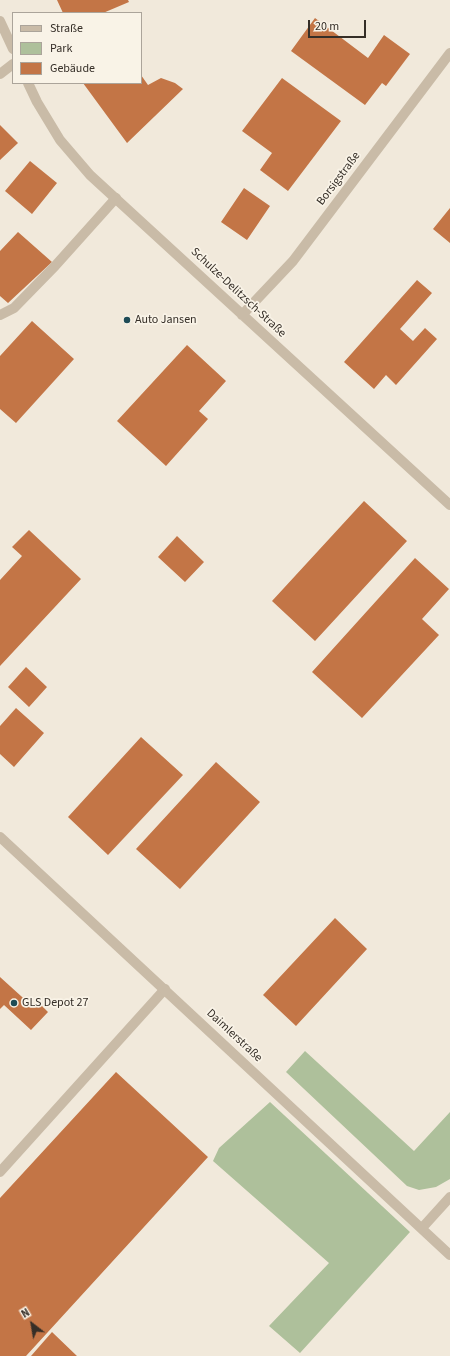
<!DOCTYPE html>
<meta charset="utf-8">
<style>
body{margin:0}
#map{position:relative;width:450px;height:1356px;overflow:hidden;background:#f1e9db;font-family:"Source Sans 3",sans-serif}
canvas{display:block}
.legend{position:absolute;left:12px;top:12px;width:130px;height:72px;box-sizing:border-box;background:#f9f3e7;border:1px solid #aba49a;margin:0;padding:5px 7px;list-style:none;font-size:12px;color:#352e27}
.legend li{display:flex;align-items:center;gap:8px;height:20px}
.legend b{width:20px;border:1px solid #aba49a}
.north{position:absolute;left:12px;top:1304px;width:40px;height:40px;-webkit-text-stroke:3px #f9f3e7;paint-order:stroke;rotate:329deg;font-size:11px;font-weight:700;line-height:16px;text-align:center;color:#352e27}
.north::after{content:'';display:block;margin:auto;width:14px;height:18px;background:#352e27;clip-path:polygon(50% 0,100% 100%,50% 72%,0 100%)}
.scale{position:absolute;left:308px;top:20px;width:58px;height:18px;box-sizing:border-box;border:2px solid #352e27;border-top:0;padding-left:5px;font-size:12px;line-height:14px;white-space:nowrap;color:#352e27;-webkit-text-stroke:3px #f9f3e7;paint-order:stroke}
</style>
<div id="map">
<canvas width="450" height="1356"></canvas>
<ul class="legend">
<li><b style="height:5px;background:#c9bba7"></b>Straße</li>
<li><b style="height:11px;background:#aec09b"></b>Park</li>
<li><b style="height:11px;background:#c37546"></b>Gebäude</li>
</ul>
<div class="north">N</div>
<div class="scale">20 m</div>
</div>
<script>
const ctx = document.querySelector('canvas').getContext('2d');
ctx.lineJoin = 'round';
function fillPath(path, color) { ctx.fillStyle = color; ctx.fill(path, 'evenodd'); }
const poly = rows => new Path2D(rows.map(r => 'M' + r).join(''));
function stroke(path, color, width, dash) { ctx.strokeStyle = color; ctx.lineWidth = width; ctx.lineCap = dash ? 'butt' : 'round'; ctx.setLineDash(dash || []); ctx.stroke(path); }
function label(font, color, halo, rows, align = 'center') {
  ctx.font = font + ' "Source Sans 3",sans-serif'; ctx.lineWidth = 3.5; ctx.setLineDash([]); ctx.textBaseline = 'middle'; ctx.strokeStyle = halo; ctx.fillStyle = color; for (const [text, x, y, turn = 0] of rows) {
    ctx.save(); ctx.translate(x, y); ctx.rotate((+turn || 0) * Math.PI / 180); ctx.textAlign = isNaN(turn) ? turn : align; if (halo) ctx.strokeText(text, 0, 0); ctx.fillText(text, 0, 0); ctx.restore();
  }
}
const green = poly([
 [305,1051,414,1151,450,1112,450,1179,436,1187,419,1190,407,1186,286,1072],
 [270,1102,410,1232,300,1353,269,1326,329,1263,213,1161,219,1148]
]);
const building = poly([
 [57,0,128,0,129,2,103,13,63,13],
 [315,18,368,58,384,35,410,54,386,86,382,83,365,105,291,51],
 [141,75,148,85,161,78,175,83,183,89,127,143,83,83,141,83],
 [282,78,341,121,288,191,260,170,272,153,242,131],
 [0,125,18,143,0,160],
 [30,161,57,183,32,214,5,191],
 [244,188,270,206,247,240,221,222],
 [450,208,450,243,433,229],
 [18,232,52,262,8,303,0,296,0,251],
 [417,280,432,293,400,329,413,341,425,328,437,339,396,385,386,375,374,389,344,362],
 [32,321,74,359,16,423,0,409,0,356],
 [187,345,226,381,199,411,208,419,166,466,117,421],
 [364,501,407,541,315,641,272,601],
 [29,530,81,579,0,666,0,580,22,556,12,547],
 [177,536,204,562,185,582,158,557],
 [415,558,449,589,422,619,439,635,362,718,312,672],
 [26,667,47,687,29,707,8,687],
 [16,708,44,733,14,767,0,754,0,726],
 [141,737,183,775,108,855,68,817],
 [216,762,260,802,180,889,136,849],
 [335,918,367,949,296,1026,263,995],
 [0,977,32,1006,37,1001,48,1012,31,1030,4,1005,0,1009],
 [116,1072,208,1157,26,1356,0,1356,0,1198],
 [52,1332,77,1356,31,1356]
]);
const service = poly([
 [0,74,13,64],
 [0,315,14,308,55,266,116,198],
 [0,1172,165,989]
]);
const minor = poly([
 [0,21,13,49],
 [28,83,37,102,60,140,90,175,450,505],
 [242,315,293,261,450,53],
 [0,837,450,1255],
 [422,1228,450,1197]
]);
const markers = [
 [127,320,4,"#1e4b56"],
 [14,1003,4,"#1e4b56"]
];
const streetNames = [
 ["Borsigstraße",339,179,-53],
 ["Schulze-Delitzsch-Straße",238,293,43],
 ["Daimlerstraße",234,1036,43]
];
const poiNames = [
 ["Auto Jansen",135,320],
 ["GLS Depot 27",22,1003]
];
fillPath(green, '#aec09b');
fillPath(building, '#c37546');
stroke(service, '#c9bba7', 10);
stroke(minor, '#c9bba7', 10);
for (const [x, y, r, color] of markers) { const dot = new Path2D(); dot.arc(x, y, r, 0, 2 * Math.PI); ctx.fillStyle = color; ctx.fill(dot); stroke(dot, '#f9f3e7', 1.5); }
label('12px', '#352e27', '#f9f3e7', streetNames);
label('12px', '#352e27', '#f9f3e7', poiNames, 'left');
</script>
